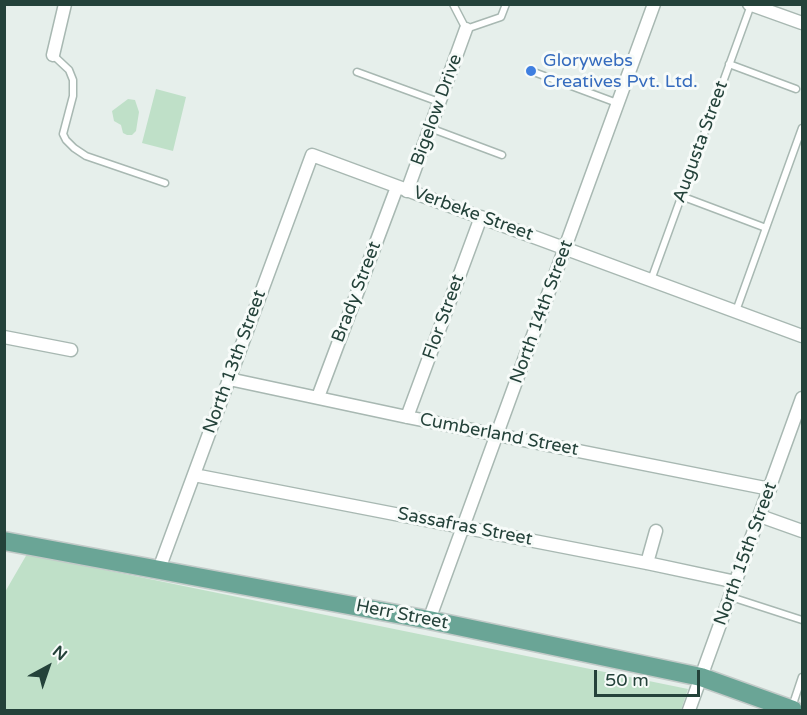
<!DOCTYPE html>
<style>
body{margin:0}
#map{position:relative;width:807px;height:715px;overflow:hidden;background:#e6efeb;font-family:"Varela Round",sans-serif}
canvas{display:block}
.frame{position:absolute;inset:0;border:6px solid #24423a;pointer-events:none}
.north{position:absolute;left:18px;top:637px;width:60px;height:60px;-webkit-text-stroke:4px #f7fbf9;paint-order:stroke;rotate:40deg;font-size:16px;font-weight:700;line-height:24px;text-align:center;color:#24423a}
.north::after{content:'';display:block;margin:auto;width:21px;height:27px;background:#24423a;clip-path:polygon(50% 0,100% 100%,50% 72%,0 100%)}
.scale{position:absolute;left:594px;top:670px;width:106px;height:27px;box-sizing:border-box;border:3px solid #24423a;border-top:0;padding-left:8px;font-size:18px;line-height:21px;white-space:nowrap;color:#24423a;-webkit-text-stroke:4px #f7fbf9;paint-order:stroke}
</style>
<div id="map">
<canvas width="807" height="715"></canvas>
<div class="frame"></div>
<div class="north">N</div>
<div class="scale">50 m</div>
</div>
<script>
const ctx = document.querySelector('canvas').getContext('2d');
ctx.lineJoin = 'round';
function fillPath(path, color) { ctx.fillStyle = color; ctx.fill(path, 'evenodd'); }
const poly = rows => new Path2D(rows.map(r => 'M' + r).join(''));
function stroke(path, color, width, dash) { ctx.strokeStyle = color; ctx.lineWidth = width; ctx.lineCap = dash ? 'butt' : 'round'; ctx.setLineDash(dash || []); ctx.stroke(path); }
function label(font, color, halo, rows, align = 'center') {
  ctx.font = font + ' "Varela Round",sans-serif'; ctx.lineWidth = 6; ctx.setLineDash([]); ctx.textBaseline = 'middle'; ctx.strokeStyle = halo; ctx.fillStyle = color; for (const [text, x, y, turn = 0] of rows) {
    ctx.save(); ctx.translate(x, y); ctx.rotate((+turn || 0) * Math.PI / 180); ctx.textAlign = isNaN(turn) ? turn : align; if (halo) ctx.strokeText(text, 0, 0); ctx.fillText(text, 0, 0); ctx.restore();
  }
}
const green = poly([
 [156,89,186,97,173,151,142,143],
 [128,99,135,100,139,112,136,131,132,135,127,135,123,133,121,125,114,121,112,111],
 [27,554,688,689,681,710,5,710,5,592]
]);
const service = poly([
 [453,4,466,29,501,17,506,4],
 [53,55,69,70,73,80,73,96,63,134,66,140,74,148,86,156,165,183],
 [729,64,796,89],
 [531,71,617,103],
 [357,72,439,102],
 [430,128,502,155],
 [681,196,766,228],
 [651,280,751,5],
 [736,311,802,128],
 [731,597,802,620],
 [792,707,802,677]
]);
const minor = poly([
 [749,4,802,23],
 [53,55,65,4],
 [407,191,466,29],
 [4,337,71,350],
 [229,379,407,417,770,489],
 [318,397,397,187],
 [407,417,481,217],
 [194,475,647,563,736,582],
 [760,516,802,531],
 [647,563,656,531],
 [159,569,312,155,802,336],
 [429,620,654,4],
 [689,710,802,398]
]);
const primary = poly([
 [4,541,429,620,701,677,793,710]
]);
const markers = [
 [531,71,6,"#3f7fe0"]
];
const shopNames = [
 ["Glorywebs",543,61],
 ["Creatives Pvt. Ltd.",543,82]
];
const streetNames = [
 ["Bigelow Drive",437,110,-70],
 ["Augusta Street",701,142,-70],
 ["Verbeke Street",473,214,20],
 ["Brady Street",357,292,-69],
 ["North 14th Street",542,312,-70],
 ["Flor Street",444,317,-70],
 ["North 13th Street",235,362,-70],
 ["Cumberland Street",499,435,11],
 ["Sassafras Street",465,527,11],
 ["North 15th Street",746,554,-70],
 ["Herr Street",402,615,11]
];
fillPath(green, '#bfe0c8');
stroke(service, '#a8b8b2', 9);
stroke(minor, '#a8b8b2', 15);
stroke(primary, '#c2cac8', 21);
stroke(service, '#fff', 6);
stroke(minor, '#fff', 12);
stroke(primary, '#6aa596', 18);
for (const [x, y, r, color] of markers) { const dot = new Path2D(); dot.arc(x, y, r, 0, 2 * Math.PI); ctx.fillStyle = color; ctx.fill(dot); stroke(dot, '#f7fbf9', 2); }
label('18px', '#366cbe', '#f7fbf9', shopNames, 'left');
label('18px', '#24423a', '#f7fbf9', streetNames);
</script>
